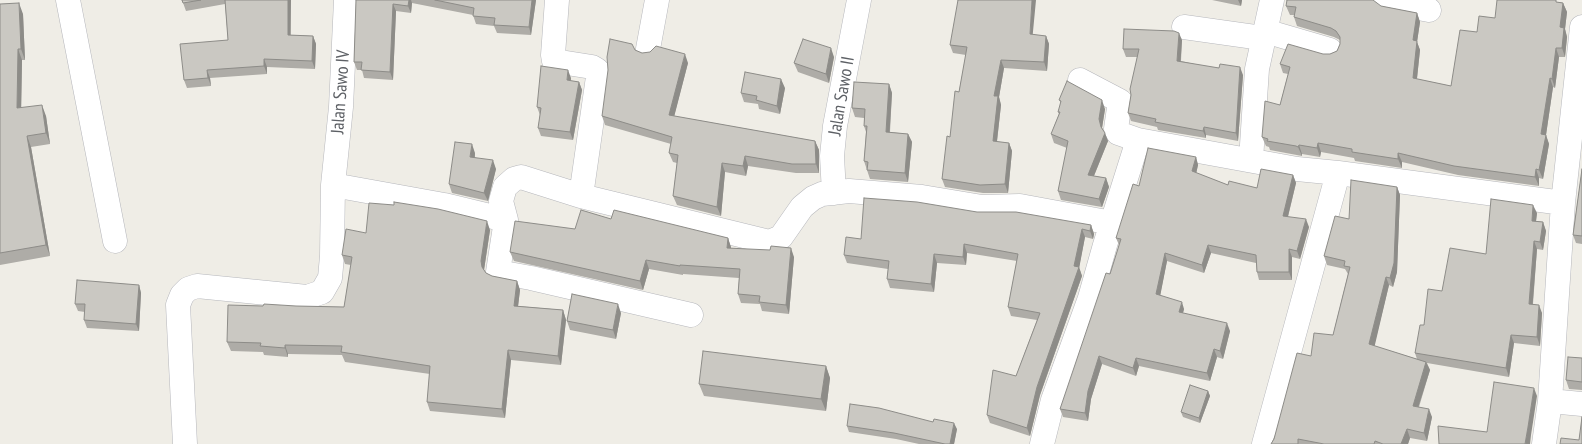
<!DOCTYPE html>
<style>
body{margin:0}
canvas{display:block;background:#efede6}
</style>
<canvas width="1582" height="444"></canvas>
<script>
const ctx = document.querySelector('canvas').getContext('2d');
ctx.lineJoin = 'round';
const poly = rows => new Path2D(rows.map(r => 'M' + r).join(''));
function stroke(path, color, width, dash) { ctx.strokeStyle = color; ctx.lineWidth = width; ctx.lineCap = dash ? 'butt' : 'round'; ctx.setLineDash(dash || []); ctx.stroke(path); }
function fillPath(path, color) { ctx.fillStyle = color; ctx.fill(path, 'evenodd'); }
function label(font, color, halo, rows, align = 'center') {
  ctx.font = font + ' "PT Sans Narrow",sans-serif'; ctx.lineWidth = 4; ctx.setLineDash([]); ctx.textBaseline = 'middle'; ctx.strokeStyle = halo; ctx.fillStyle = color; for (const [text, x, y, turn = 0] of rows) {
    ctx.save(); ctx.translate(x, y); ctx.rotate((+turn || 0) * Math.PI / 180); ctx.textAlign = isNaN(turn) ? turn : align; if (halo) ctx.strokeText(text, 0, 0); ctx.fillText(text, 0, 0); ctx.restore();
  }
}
const street = poly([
 [68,0,115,241],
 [1386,0,1391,3,1429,10],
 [1184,27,1262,38],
 [1265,31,1330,50],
 [648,49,657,0],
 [1080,80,1120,101,1116,129,1118,133,1138,140],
 [1251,160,1257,69,1272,0],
 [333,185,444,205,506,220,501,201,505,187,514,179,521,177,581,196,598,77,597,70,592,67,554,61,553,55,557,0],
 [834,193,832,156,835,126,859,0],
 [581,196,769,242,781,237,802,207,813,198,822,194,849,191,922,197,982,207,1020,206,1112,223],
 [506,220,498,272,531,278,691,315],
 [1550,401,1582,404],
 [185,444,178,305,182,295,188,289,197,286,307,297,322,292,330,278,332,256,333,185,341,107,346,0],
 [1042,444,1053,400,1090,298,1105,245,1138,140,1297,169,1338,173,1563,203],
 [1264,444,1338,173],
 [1544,444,1550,401,1563,203,1582,27]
]);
const wall = poly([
 [182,0,291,0,291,35,313,36,316,44,315,69,267,67,267,74,210,78,211,86,187,88,184,80,228,40,225,4,186,11],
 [356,0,536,0,531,35,497,33,494,26,476,24,473,15,412,3,411,13,396,11,393,80,364,78,362,70,357,70,354,62],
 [1212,0,1242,0,1241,6],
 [1560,2,1563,3,1567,12,1565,29,1567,37,1565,57,1559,57,1555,88,1553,87,1546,135,1549,144,1543,179,1539,178,1539,186,1458,175,1402,162,1402,168,1355,161,1354,158,1321,152,1320,157,1302,154,1302,156,1270,150,1269,147,1266,146,1262,137,1280,105,1288,74,1283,73,1280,64,1323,54,1330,54,1337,51,1340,44,1340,40,1334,37,1297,26,1294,17,1294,15,1290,15,1286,6,1381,6,1417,13,1420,22,1417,42,1420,50,1417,79,1451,86,1477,32,1495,18],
 [0,4,23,14,25,60,22,60,21,108,46,116,50,144,31,147,50,256,0,265],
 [1033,35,1046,36,1049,44,1047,71,1004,68,999,97,1001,105,997,142,1009,143,1012,151,1008,193,983,193,945,187,942,179,966,55,953,53,950,45],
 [1182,40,1181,61,1243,75,1238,141,1206,135,1206,138,1158,130,1157,127,1131,121,1128,113,1137,57,1126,57,1123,49],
 [635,50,642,53,688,63,674,116,815,141,819,150,819,173,796,173,748,166,746,176,725,172,721,216,677,205,673,196,677,163,673,162,669,153,671,144,605,125,602,116],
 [834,57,829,83,798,72,794,63],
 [571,78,571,81,579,82,582,90,573,140,541,136,538,128,540,115,537,107],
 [889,84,892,93,890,132,908,134,912,142,908,182,870,179,864,161,866,132,864,126,864,118,855,117,852,108],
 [785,88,780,114,759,109,758,104,744,102,741,93],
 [1059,100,1105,109,1102,128,1108,141,1094,176,1106,178,1109,187,1102,207,1061,200,1058,191,1067,148,1054,143,1051,134,1059,114,1058,112,1061,103],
 [475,153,475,157,496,169,488,201,452,193,449,184],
 [1196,157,1198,165,1196,173,1228,185,1257,188,1293,175,1296,183,1288,217,1309,227,1300,259,1292,257,1292,280,1259,280,1257,272,1256,263,1211,253,1204,273,1167,261,1160,295,1184,309,1183,313,1230,331,1223,359,1217,357,1210,381,1139,366,1136,376,1102,364,1091,399,1088,421,1063,417,1060,409,1110,274,1119,245,1116,238,1139,186],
 [1582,169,1582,244,1576,243,1573,235],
 [1397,187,1400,195,1397,272,1393,287,1389,285,1374,346,1417,359,1415,353,1424,325,1442,291,1486,254,1537,213,1536,221,1543,222,1546,231,1543,250,1537,249,1533,304,1542,313,1540,346,1514,343,1509,377,1427,363,1430,370,1419,407,1432,417,1427,441,1410,438,1408,444,1271,444,1311,356,1333,335,1348,274,1345,269,1327,265,1324,256,1349,219],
 [977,212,1091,225,1094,234,1093,239,1085,237,1079,267,1082,276,1040,395,1030,436,990,423,987,415,1016,376,1037,320,1011,316,1008,307,1017,261,967,253,966,265,937,263,934,292,890,288,887,279,888,269,847,263,844,255,861,239],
 [611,219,728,238,731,248,794,257,789,314,762,311,760,304,741,303,738,294,739,278,683,274,683,275,649,269,643,290,514,261,510,252,575,229],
 [490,230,484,270,486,273,492,276,517,281,520,290,518,306,563,310,566,320,561,365,511,360,505,418,430,411,427,402,430,374,345,362,342,355,288,354,288,357,264,355,263,352,231,351,227,342,296,306,344,307,351,265,345,264,342,255,366,233],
 [139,285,141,293,139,331,87,328,84,320,85,312,78,311,75,304],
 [621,313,616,339,570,330,567,321],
 [1582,358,1582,390,1569,389,1566,380],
 [826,366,830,378,826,411,704,396,699,384],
 [1208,391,1210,396,1200,423,1183,417,1181,412],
 [847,426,957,429,954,444,919,444,896,439,849,432]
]);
const shadedWall = poly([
 [288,0,291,0,290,43,288,35],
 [409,0,411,0,412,3,411,13,408,6],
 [532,0,536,0,531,35,529,27],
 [1032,0,1036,0,1032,42,1030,34],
 [1238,0,1242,0,1241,6],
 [19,3,23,14,25,60,21,49],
 [1563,3,1567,12,1565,29,1567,37,1565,57,1562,48,1560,27],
 [393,4,396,11,393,80,390,72],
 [1417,13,1420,22,1417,42,1420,50,1416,87,1413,78,1413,40],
 [1179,33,1182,40,1180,69,1177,61],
 [313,36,316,44,315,69,312,61],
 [1046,36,1049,44,1047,71,1044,62],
 [831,48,834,57,829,83,826,74],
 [1556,48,1559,57,1555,88,1552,79],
 [18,49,22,60,21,119,17,108],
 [685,54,688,63,672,125,669,115],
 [264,59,267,67,267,74,264,66],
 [1001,60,1004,68,999,97,1001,105,996,149,993,141,994,96],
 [1240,67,1243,75,1238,141,1236,133],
 [207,70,210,78,211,86,208,78],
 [568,70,571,78,570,88,567,80],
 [1550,78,1553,87,1546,135,1549,144,1543,179,1539,170,1541,134],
 [781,79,785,88,780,114,777,106],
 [579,82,582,90,573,140,570,132],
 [889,84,892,93,889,141,886,132],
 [1102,100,1105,109,1102,128,1104,135,1105,133,1108,141,1091,183,1088,175,1101,127,1099,119],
 [42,105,46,116,50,144,46,133],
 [1204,127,1206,135,1206,138,1203,131],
 [908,134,912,142,908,182,905,173],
 [27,136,31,147,50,256,46,245],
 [815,141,819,150,819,173,816,164],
 [1009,143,1012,151,1008,193,1005,184],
 [1318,143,1321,152,1320,157,1317,148],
 [472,144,475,153,474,165,470,157],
 [1299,145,1302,154,1302,156,1298,147],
 [1398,153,1402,162,1402,168,1398,159],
 [745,156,748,166,746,176,743,166],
 [1196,157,1198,165,1195,179,1192,171],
 [493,160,496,169,488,201,484,193],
 [722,163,725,172,721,216,717,207],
 [1536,169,1539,178,1539,186,1535,177],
 [1293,175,1296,183,1286,224,1283,216],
 [1106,178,1109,187,1102,207,1099,199],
 [1397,187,1400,195,1397,272,1393,287,1390,278],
 [1533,205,1537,213,1535,229,1532,221],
 [1306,219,1309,227,1300,259,1297,251],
 [487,221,490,230,484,270,485,276,482,267,481,261],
 [1543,222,1546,231,1543,250,1540,242],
 [1091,225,1094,234,1093,239,1090,231],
 [1082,229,1085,237,1079,269,1079,267,1082,276,1040,395,1030,436,1027,428,1037,387,1074,266],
 [728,238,731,247,731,257,727,248],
 [1534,241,1537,249,1532,312,1529,304],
 [964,244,967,253,966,265,963,257],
 [1208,245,1211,253,1204,273,1202,265],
 [791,248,794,257,789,314,786,305],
 [1289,249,1292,257,1292,280,1289,272],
 [1165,253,1167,261,1159,302,1156,294],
 [934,254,937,263,934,292,931,284],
 [646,260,649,269,643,290,640,281],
 [1386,277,1389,285,1373,353,1369,344],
 [517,281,520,290,517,315,514,306],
 [139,285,141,293,139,331,136,324],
 [1182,302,1184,309,1181,320,1179,312],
 [618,304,621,313,616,339,613,330],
 [1539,305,1542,313,1540,346,1537,337],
 [563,310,566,320,561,365,558,356],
 [1227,323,1230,331,1223,359,1220,351],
 [1511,335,1514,343,1509,377,1506,368],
 [285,345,288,354,288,357,285,348],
 [1214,349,1217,357,1210,381,1207,373],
 [508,350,511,360,505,418,502,409],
 [1099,356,1102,364,1091,399,1088,421,1085,413,1088,391],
 [1136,358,1139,366,1136,376,1133,368],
 [1426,362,1430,370,1416,414,1413,406],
 [826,366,830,378,826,411,821,399],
 [1534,388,1537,396,1531,435,1530,444,1525,444],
 [1208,391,1210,396,1200,423,1199,418],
 [1429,409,1432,417,1427,441,1424,433],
 [954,423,957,429,954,444,950,444],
 [1407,429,1410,438,1408,444,1401,444]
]);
const building = poly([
 [182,0,201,0,183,3,182,0],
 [225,0,288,0,288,35,313,36,312,61,264,59,264,66,207,70,208,78,184,80,180,44,228,40,225,0],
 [356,0,409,0,408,6,393,4,390,72,361,70,362,62,354,62,356,0],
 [435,0,532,0,529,27,494,25,495,18,473,16,474,8,435,0],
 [958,0,1032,0,1030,34,1046,36,1044,62,1001,60,994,96,998,96,993,141,1009,143,1005,184,980,185,942,179,947,136,950,137,955,91,959,92,967,47,950,45,958,0],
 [1287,0,1373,0,1381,6,1417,13,1413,40,1417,41,1413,78,1451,86,1460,30,1477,32,1479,16,1495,18,1497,0,1556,0,1556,2,1563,3,1560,27,1564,28,1562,48,1556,48,1552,79,1550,78,1541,134,1546,135,1539,170,1536,169,1535,177,1454,166,1398,153,1398,159,1352,152,1352,149,1318,143,1317,148,1299,145,1298,147,1296,146,1267,141,1268,139,1262,137,1265,101,1280,105,1290,67,1280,64,1288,44,1323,54,1330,54,1337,51,1340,44,1340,37,1336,31,1331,28,1294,17,1296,7,1286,6,1287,0],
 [19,3,21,49,18,49,17,108,42,105,46,133,27,136,46,245,0,253,0,4,19,3],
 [1124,29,1174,31,1179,33,1177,61,1219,68,1220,64,1240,67,1236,133,1204,127,1203,131,1155,122,1156,119,1128,113,1131,95,1130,89,1139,49,1123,49,1124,29],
 [610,39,632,44,635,50,642,53,650,52,656,46,685,54,669,115,815,141,816,164,792,164,745,156,743,166,722,163,717,207,673,196,678,155,669,153,672,137,602,116,608,70,607,57,610,39],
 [803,39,831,48,826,74,794,63,803,39],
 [541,66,568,70,567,80,579,82,570,132,538,128,541,108,537,107,541,66],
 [745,72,781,79,777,106,756,100,757,96,741,93,745,72],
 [1067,81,1102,100,1099,119,1101,127,1105,133,1088,175,1106,178,1099,199,1058,191,1068,141,1051,134,1060,112,1058,112,1061,101,1059,100,1067,81],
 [854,82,889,84,886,132,908,134,905,173,867,170,868,162,864,161,867,126,864,126,865,109,852,108,854,82],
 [455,142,472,144,470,157,493,160,484,193,449,184,455,142],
 [1148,148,1196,157,1192,171,1228,185,1229,181,1257,188,1261,169,1293,175,1283,216,1306,219,1297,251,1289,249,1289,272,1257,272,1256,255,1208,245,1202,265,1165,253,1156,294,1182,302,1179,312,1227,323,1220,351,1214,349,1207,373,1136,358,1133,368,1099,356,1088,391,1085,413,1060,409,1106,273,1110,274,1121,239,1116,238,1133,184,1139,186,1148,148],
 [1582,169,1582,236,1573,235,1582,169],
 [1351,180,1397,187,1394,263,1390,278,1386,277,1369,344,1426,362,1413,406,1429,409,1424,433,1407,429,1401,444,1383,444,1375,441,1374,444,1324,444,1298,439,1298,444,1271,444,1274,439,1297,353,1311,356,1314,333,1333,335,1350,267,1344,266,1345,261,1324,256,1335,216,1349,219,1351,180],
 [864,198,917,202,977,212,1016,212,1091,225,1090,231,1082,229,1074,266,1079,267,1037,387,1027,428,987,415,993,370,1016,376,1040,313,1008,307,1018,254,964,244,963,257,934,254,931,284,887,279,889,261,844,255,846,237,861,239,864,198],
 [1491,199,1533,205,1532,221,1543,222,1540,242,1534,241,1529,304,1539,305,1537,337,1511,335,1506,368,1415,353,1420,325,1424,325,1428,289,1442,291,1450,248,1486,254,1491,199],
 [394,202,438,209,487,221,481,261,482,267,486,273,492,276,517,281,514,306,563,310,558,356,508,350,502,409,427,402,430,366,341,352,342,346,285,345,285,348,260,346,261,343,227,342,228,305,263,306,264,304,296,306,344,307,352,257,342,255,346,229,366,233,369,203,394,205,394,202],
 [581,210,611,219,614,210,728,238,727,248,770,250,771,246,791,248,786,305,759,302,760,296,738,294,740,269,680,265,680,266,646,260,640,281,510,252,515,221,575,229,581,210],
 [77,280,139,285,136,324,84,320,85,304,75,304,77,280],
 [572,294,618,304,613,330,567,321,572,294],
 [703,351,826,366,821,399,699,384,703,351],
 [1568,357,1582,358,1582,382,1566,380,1568,357],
 [1494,382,1534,388,1528,427,1525,444,1439,444,1438,426,1487,432,1494,382],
 [1190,385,1208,391,1199,418,1181,412,1190,385],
 [850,404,879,408,933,422,934,419,954,423,950,444,945,444,894,433,847,426,850,404],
 [1582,417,1582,444,1560,444,1561,438,1579,440,1582,417]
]);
const streetNames = [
 ["Jalan Sawo IV",341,92,-86],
 ["Jalan Sawo II",842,96,-80]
];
stroke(street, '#b6b7bc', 25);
stroke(street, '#fff', 24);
fillPath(wall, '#aeaca7');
fillPath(shadedWall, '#8d8c88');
fillPath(building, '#cac8c2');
stroke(building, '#8d8c88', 1);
label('18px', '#5d6065', '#fff', streetNames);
</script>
